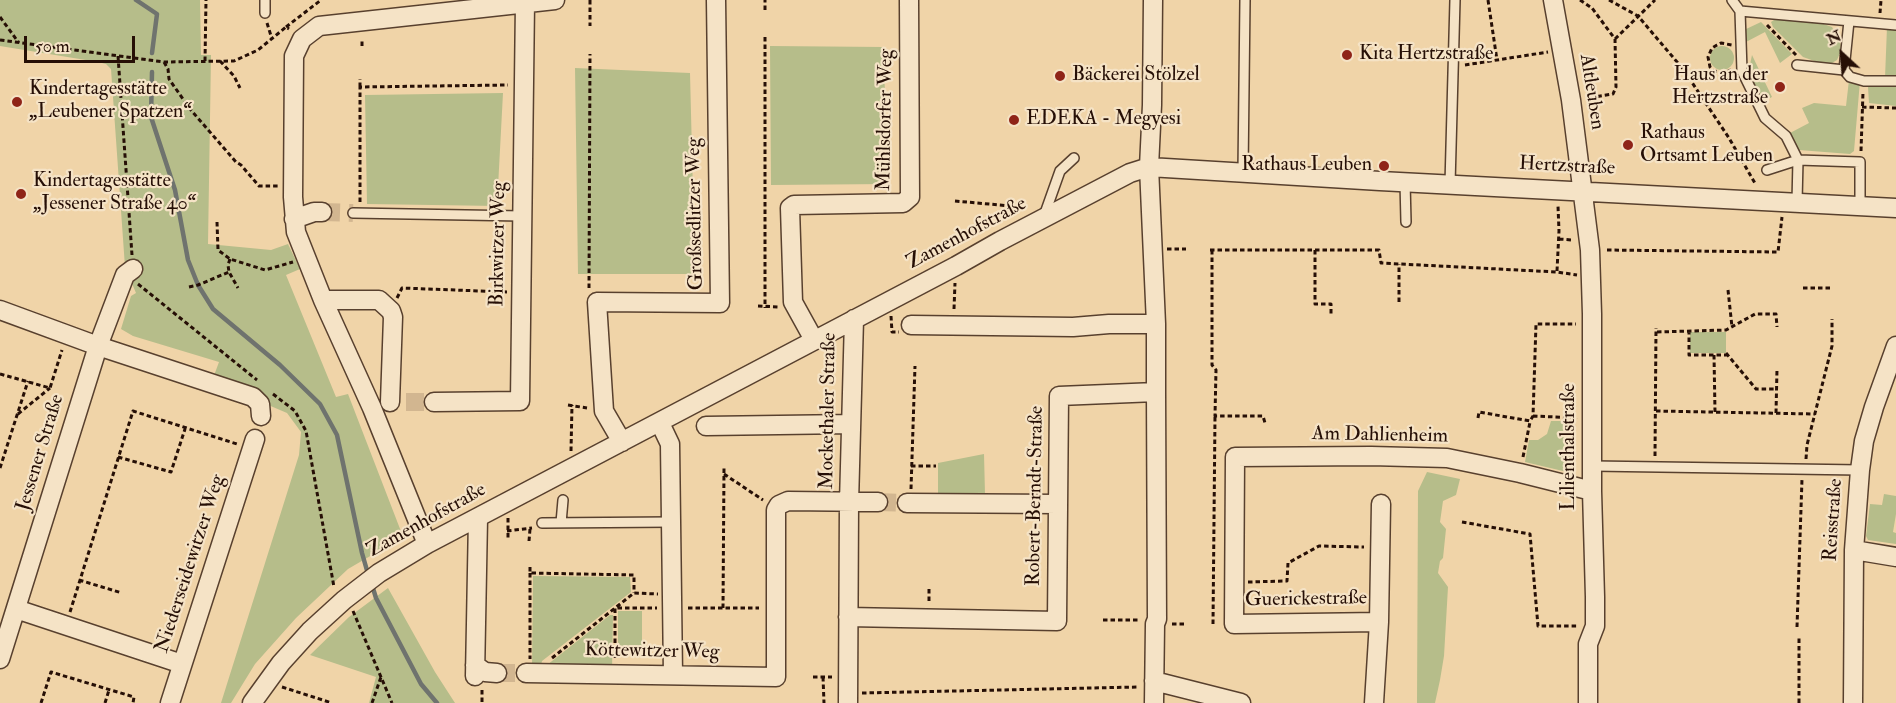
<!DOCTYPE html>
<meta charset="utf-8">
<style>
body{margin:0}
#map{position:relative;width:1896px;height:703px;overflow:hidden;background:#f0d4a8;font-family:"IM FELL Double Pica",serif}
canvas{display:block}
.north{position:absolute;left:1812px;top:24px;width:60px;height:60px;-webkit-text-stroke:4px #f5e3c6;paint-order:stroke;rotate:334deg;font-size:16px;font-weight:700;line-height:24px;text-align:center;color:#260f06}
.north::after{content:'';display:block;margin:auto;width:21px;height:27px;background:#260f06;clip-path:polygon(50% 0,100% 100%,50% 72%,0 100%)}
.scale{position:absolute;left:24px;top:36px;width:111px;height:27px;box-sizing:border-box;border:3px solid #260f06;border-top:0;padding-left:8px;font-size:18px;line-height:21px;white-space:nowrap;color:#260f06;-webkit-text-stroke:4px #f5e3c6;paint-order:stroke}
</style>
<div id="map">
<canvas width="1896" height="703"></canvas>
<div class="north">N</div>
<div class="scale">50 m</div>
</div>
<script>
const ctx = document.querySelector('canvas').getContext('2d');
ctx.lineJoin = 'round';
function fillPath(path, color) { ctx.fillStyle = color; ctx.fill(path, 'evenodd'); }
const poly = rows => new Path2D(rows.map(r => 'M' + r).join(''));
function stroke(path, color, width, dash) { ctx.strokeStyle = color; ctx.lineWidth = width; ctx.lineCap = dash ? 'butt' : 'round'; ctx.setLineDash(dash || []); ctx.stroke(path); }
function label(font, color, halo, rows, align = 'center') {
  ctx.font = font + ' "IM FELL Double Pica",serif'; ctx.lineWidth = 4.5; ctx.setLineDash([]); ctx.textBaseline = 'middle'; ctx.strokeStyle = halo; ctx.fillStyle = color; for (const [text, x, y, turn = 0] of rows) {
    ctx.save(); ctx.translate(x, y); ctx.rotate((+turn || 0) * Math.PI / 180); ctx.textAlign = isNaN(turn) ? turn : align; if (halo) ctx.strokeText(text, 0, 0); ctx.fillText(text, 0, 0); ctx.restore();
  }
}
const green = poly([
 [0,0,200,0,201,55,211,55,208,244,271,250,288,244,300,269,286,275,336,397,348,394,402,534,396,541,348,569,296,618,255,664,231,703,221,703,299,455,301,432,287,413,212,381,219,362,133,336,121,329,131,296,136,293,125,267,111,69,106,64,98,62,0,46],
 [1777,18,1815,21,1832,27,1840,39,1841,51,1837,60,1832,63,1823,64,1803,57,1773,27,1771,22],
 [1761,22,1792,54,1780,63,1765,32,1746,42,1744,30],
 [1887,27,1896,28,1896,75,1885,78],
 [770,46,883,47,889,184,771,185],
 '1710 58a12 12 0 1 1 24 0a12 12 0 1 1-24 0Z',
 [1752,55,1772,97,1762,102,1748,74],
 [575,68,690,73,695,274,578,274],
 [1849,80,1860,81,1854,151,1850,154,1799,150,1790,133,1809,123,1802,108,1814,103,1846,106],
 [1868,87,1896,87,1896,106,1869,103],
 [503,93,497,206,367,204,365,95],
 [1690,332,1726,332,1726,353,1690,353],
 [1551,421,1572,421,1574,467,1567,472,1525,462,1529,440,1538,440,1547,434],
 [984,454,985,494,938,493,938,463],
 [1427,472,1460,479,1456,495,1443,501,1440,522,1446,529,1443,558,1440,561,1438,573,1448,587,1444,656,1440,680,1435,703,1417,703,1418,491],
 [1884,494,1896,496,1896,514,1893,532,1896,533,1896,544,1868,540,1866,536,1870,504,1882,505],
 [533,576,630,577,631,592,542,661,540,670,532,670],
 [388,588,435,672,455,703,369,703,376,677,310,655,349,617],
 [618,611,642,611,642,650,618,650],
 [610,615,613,615,612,671,547,665]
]);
const stream = poly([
 [136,0,157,14,152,53],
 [152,72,151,117,175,190,188,260,198,285,213,309,280,365,320,404,337,435,362,553,368,574],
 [372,585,376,598,421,684,437,703]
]);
const minorTunnel = poly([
 [322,212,353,213],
 [406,402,434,402],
 [878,502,907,503],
 [497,673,526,673]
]);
const path = poly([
 [590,0,590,26],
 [1488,0,1497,60],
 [1580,0,1592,8,1615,39,1616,87,1613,94,1587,98],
 [1609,0,1638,16,1683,69,1729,138,1756,185],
 [765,10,765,0],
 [1880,13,1881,0],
 [0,17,19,43],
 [267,23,272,39],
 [1767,25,1796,55],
 [286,27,321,0],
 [765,37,765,308],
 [1615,39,1655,0],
 [0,40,164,62,234,61,258,50,286,27,289,29],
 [362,46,362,40],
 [118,56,132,255],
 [205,61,206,0],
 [220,61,234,76,240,88],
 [164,62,168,69,169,79,190,109,236,162,241,165,259,186,278,186],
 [1465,65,1548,52],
 [1731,70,1724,73,1714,71,1710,67,1708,57,1712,48,1717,45,1721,43,1732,45],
 [360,87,360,79],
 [1862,107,1896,108],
 [1861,151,1863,92],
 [955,201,1011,206,1016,216],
 [360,202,360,87,508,85],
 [217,222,218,250,230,259,265,270,293,262],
 [1559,239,1572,240],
 [1167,249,1186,249],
 [1210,250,1379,250,1381,263,1557,272,1577,275],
 [1212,250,1212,365,1216,370,1215,416,1263,416,1265,423],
 [1315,250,1315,304,1331,304,1331,314],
 [1607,250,1778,252,1782,217],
 [230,259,228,265,229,272,238,288],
 [1557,271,1559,231,1558,206],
 [138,284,257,380],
 [189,287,198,285,229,272],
 [589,288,590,54],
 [1803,288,1833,288],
 [1728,290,1732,327],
 [397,298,402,288,507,292],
 [1399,302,1399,264],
 [758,306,779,307],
 [954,309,955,283],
 [891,316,892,332,899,332],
 [1689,330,1689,355,1728,355],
 [1657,332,1726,330,1755,314,1776,314,1777,327],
 [1726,353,1756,389,1776,389],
 [1714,355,1715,412],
 [0,374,50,388,62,350],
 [273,394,295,411,306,431,334,587],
 [568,405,587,408],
 [1656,411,1815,414],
 [1776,413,1777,369],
 [18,414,50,388],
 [1533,416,1578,418],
 [1478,418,1479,412,1530,421,1533,416,1536,324,1576,324],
 [571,451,572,405],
 [1655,456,1656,328],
 [118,457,171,472,185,429],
 [1523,457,1530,422],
 [1806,459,1807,445,1832,346,1832,319],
 [911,466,936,466],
 [0,468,28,381],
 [724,474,763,500],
 [911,489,915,366],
 [508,518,508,540],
 [1462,522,1530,534,1538,626,1577,626],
 [507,531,532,528],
 [529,541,530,529],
 [530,567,530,573,634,575,634,593],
 [530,573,530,659],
 [79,580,122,593],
 [1248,582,1287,581,1288,563,1319,546,1364,547],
 [929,589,929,602],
 [688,608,759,608],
 [723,608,724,468],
 [353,611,392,703],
 [70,612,133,411,237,444],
 [1103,620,1140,620],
 [1172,624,1185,624],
 [1213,624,1215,416],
 [1797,627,1802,479],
 [552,658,634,593,658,594],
 [615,658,615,608,657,608],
 [813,677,832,677],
 [823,677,824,703],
 [282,687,332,703],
 [482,690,482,703],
 [862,693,1138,687],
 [41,703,51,672,134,697,133,703],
 [105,703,109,690],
 [372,703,381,677],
 [1799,703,1799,636]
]);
const service = poly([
 [1732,0,1740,11,1742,71,1765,118,1786,136,1798,160,1797,202],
 [1740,11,1896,25],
 [265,13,265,0],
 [1797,65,1844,70,1850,77,1864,81,1896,81],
 [1844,70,1849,21],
 [1767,170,1798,160,1860,162,1860,207],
 [1243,172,1245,0],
 [1405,182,1406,222],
 [1450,184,1455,0],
 [353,213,522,216],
 [1044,216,1060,171,1074,158],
 [1593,466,1860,470],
 [542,523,672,522],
 [561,523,563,500]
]);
const minor = poly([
 [1153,0,1152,105,1149,167,1156,324,1156,392,1157,619,1155,624,1154,703],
 [1553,0,1571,100,1590,250,1592,314,1592,491,1595,597,1595,626,1588,644,1588,703],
 [294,219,314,212,322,212],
 [323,300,379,300,391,311,393,317,390,402],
 [0,310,98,346,253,397,260,404,261,416],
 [911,325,1073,327,1109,324,1156,324],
 [814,340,793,302,790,208,794,205,903,203,910,197,909,0],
 [434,402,520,401,525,2],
 [660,423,670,444,673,675],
 [706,426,851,424],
 [622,442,604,411,597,302,720,303,716,0],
 [907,503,1058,504],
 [427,544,372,408,323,300,296,232,293,197,294,56,302,39,319,26,555,0],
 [1854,550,1896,557],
 [16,609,182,664],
 [848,617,1057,621,1059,396,1156,392],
 [1379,622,1234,624,1235,457,1371,456,1447,458,1520,473,1592,491],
 [0,659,98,346,125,275,133,269],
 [475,665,485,672,497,673],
 [526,673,776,677,776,510,779,505,788,501,878,502],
 [475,676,478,518],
 [1154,681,1241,703],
 [170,703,255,439],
 [252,703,281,663,310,631,344,600,379,573,427,544,956,266,1000,241,1130,173,1149,167,1380,181,1896,208],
 [848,703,849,503,854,319],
 [1374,703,1379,622,1381,504],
 [1853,703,1854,550,1860,470,1864,441,1874,407,1896,346]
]);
const markers = [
 [1347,55,6,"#8f2418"],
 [1060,76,6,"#8f2418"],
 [1780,87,6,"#8f2418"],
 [17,102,6,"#8f2418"],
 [1014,120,6,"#8f2418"],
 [1628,145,6,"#8f2418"],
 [1384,166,6,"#8f2418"],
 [21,194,6,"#8f2418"]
];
const poiNames = [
 ["Kita Hertzstraße",1359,55],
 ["Bäckerei Stölzel",1072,76],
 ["Haus an der",1768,76,"right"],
 ["Hertzstraße",1768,99,"right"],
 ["Kindertagesstätte",29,90],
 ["„Leubener Spatzen“",29,113],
 ["EDEKA - Megyesi",1026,120],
 ["Rathaus",1640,134],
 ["Ortsamt Leuben",1640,157],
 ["Rathaus Leuben",1372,166,"right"],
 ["Kindertagesstätte",33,182],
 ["„Jessener Straße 40“",33,205]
];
const streetNames = [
 ["Altleuben",1591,92,81],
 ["Mühlsdorfer Weg",886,120,-89],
 ["Hertzstraße",1567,167,3],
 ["Großsedlitzer Weg",696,214,-91],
 ["Zamenhofstraße",967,234,-28],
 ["Birkwitzer Weg",499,244,-89],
 ["Mockethaler Straße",829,411,-89],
 ["Am Dahlienheim",1380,436,1],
 ["Lilienthalstraße",1570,447,-90],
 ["Jessener Straße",41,453,-73],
 ["Robert-Berndt-Straße",1036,496,-89],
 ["Reisstraße",1834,520,-86],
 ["Zamenhofstraße",427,521,-29],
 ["Niederseidewitzer Weg",191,564,-72],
 ["Guerickestraße",1306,600,-1],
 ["Köttewitzer Weg",652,652,1]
];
fillPath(green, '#b6bd8a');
stroke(stream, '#6f736e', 4.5);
stroke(minorTunnel, '#d2b690', 18, [18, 9]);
stroke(service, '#58402e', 12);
stroke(minor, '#58402e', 21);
stroke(path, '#260f06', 3, [4.5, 3]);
stroke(service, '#f5e3c6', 9);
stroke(minor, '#f5e3c6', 18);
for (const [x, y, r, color] of markers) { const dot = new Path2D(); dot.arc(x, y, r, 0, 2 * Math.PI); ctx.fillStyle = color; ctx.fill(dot); stroke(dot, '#f5e3c6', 2); }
label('20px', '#260f06', '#f5e3c6', poiNames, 'left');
label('20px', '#260f06', '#f5e3c6', streetNames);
</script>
